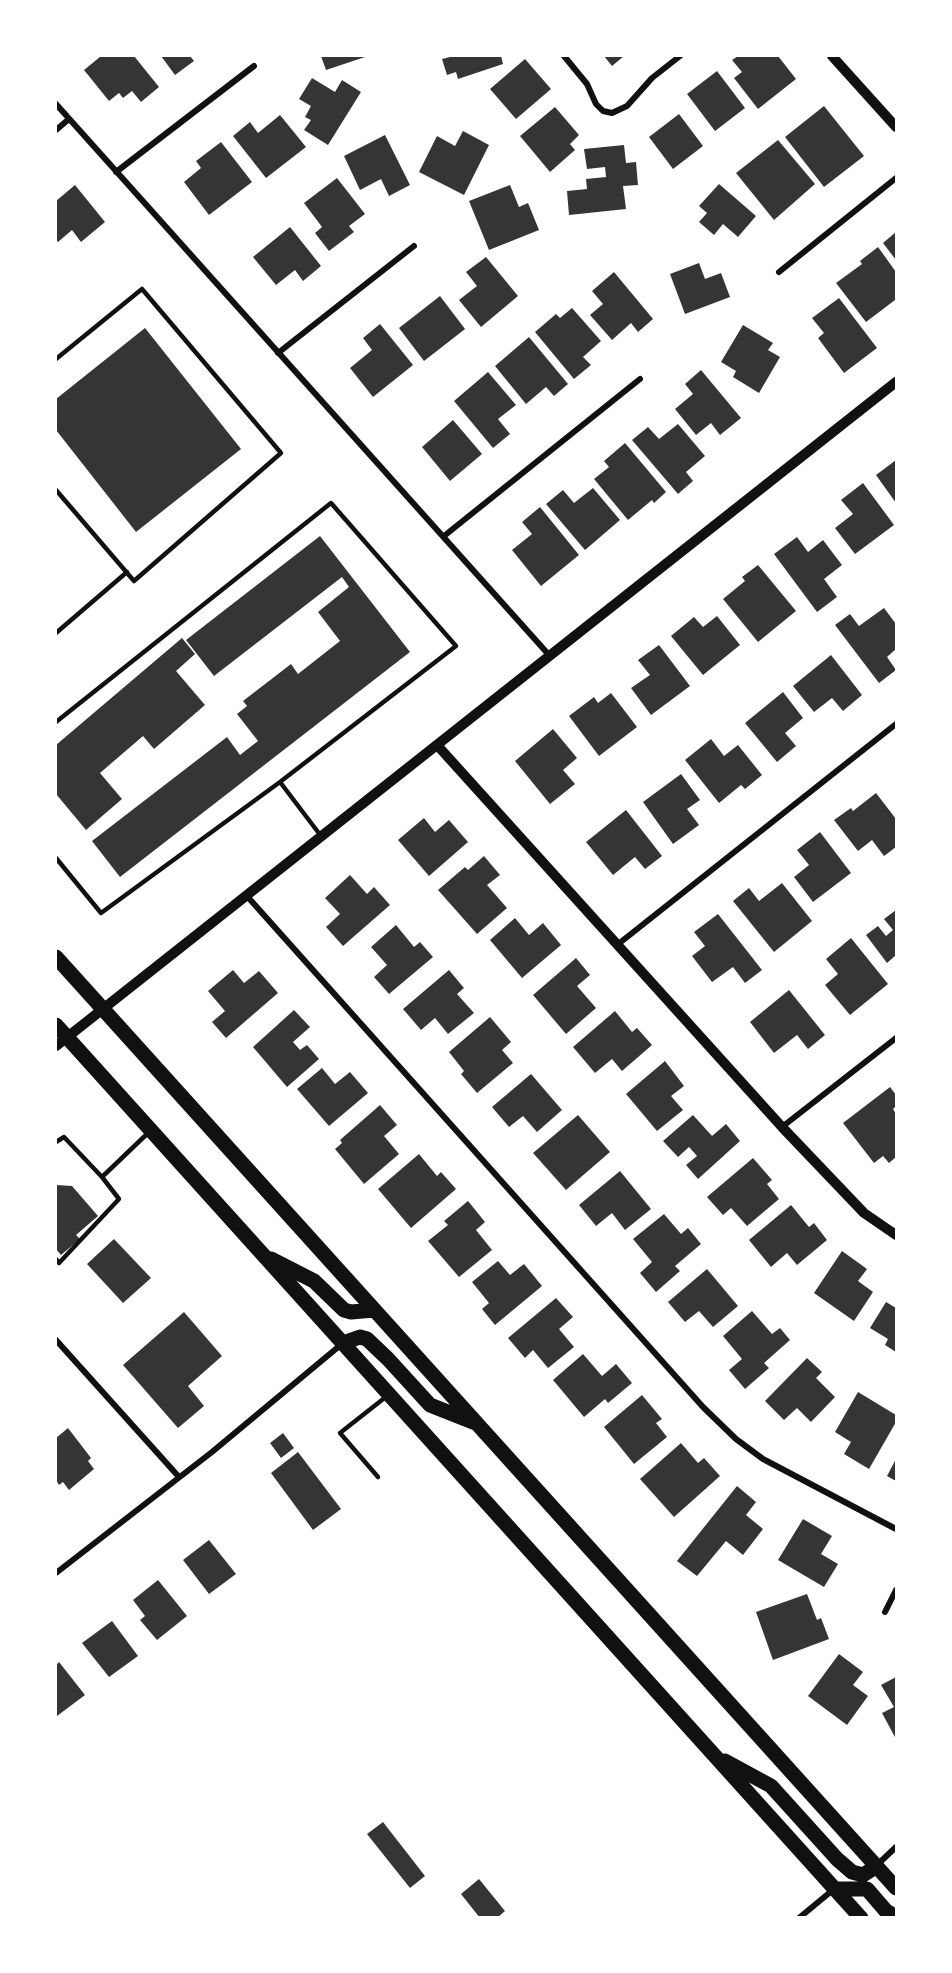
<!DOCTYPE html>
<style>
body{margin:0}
#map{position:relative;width:952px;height:1973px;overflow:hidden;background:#fff;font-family:Inter,sans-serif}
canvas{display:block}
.frame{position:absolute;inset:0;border:57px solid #fff;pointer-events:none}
</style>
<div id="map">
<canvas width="952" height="1973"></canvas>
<div class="frame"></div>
</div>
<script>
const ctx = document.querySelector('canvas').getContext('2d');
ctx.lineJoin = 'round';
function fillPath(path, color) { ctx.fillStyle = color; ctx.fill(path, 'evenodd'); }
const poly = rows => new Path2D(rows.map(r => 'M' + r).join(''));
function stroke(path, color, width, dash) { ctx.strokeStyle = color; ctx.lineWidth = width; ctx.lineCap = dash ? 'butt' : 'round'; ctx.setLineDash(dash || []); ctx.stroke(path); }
const building = poly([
 [101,56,134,56,159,87,141,102,132,91,123,98,119,93,109,101,84,70],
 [161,56,190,56,194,61,175,75],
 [321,56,368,56,326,70],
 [454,56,501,56,503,64,458,79,456,72,447,75,442,59],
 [604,56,624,56,612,66],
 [738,56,778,56,796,79,758,109,734,78,742,72,732,60],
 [525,59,551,89,516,119,490,89],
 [717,71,745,108,715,131,687,94],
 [312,78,335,92,342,80,361,92,328,145,304,130,311,120,305,117,311,106,299,99],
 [824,106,864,156,824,187,785,137],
 [555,107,579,135,570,144,575,150,550,172,520,136],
 [679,114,703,146,673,169,649,137],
 [280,115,306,147,266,178,233,136,250,122,258,133],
 [463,131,489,145,464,195,419,172,437,136,455,146],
 [385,135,410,185,389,196,381,179,360,190,344,156],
 [778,140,815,184,774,220,736,173],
 [221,142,252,182,209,215,184,182,201,168,196,161],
 [624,145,626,163,636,162,638,185,623,186,626,209,569,215,567,191,587,189,586,179,606,177,605,167,587,169,584,149],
 [337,178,365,214,349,226,354,232,329,251,315,233,322,227,304,203],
 [719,184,756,216,738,237,723,224,714,235,699,222,707,213,699,206],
 [75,185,105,222,81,242,72,230,58,242,56,240,56,201],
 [510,185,519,207,528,203,539,230,489,250,469,201],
 [290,227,321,266,303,281,295,270,276,285,253,257],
 [896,232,896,260,883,243],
 [878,247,896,272,896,302,895,300,866,322,836,283,862,264,860,261],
 [486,257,518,296,481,327,459,300,477,286,466,272],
 [699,263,705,279,721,273,730,297,685,314,670,274],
 [614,272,653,319,638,332,631,323,612,340,590,315,603,304,592,291],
 [440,296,465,329,424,361,399,328],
 [839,298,877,348,844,373,818,338,824,333,812,318],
 [572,308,601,341,583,357,591,365,574,379,535,332,556,314,560,318],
 [380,324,413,365,373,397,350,368,372,350,363,338],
 [743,325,773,343,768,350,780,357,759,393,733,377,736,371,721,362],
 [145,328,241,449,136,532,56,430,56,399],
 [529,337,568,384,554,396,546,387,526,404,495,366],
 [701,370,741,418,720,435,711,423,696,435,675,409,693,394,685,384],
 [488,372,516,405,498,419,510,434,493,448,454,401],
 [453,420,482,454,450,481,422,447],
 [678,424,705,456,686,472,693,481,678,494,632,440,648,427,659,439],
 [625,443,666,492,654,503,652,500,628,520,594,479,609,467,604,461],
 [896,460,896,503,876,475],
 [863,483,894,525,855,554,835,528,853,514,841,500],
 [593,488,620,520,585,550,546,504,563,490,574,503],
 [540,507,579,555,541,586,512,550,532,534,522,522],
 [320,536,410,652,120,877,92,841,227,737,240,755,258,741,237,714,247,706,243,701,291,664,298,674,340,641,318,612,349,587,342,577,214,676,186,640],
 [797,537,808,552,823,540,842,565,824,579,837,597,817,612,774,554],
 [758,565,796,611,758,642,723,599,745,581,742,577],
 [884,608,896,624,896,649,887,657,896,670,879,683,835,625,850,614,859,626],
 [717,616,740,645,703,675,671,636,694,617,703,627],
 [182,638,195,654,176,671,205,705,154,749,143,736,100,773,122,799,86,830,56,794,56,745],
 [659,645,690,686,651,715,631,688,650,675,638,660],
 [831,655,862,695,843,711,832,698,814,712,793,686],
 [783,692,803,718,785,733,796,746,777,762,745,723],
 [611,693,637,727,599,756,569,716,594,697,598,703],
 [553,729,577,758,563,770,575,784,550,804,515,761],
 [711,739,724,756,738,745,762,775,745,789,741,785,719,803,685,760],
 [681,774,700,800,687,809,699,825,673,844,643,802],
 [876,793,896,819,896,847,884,856,872,840,858,851,834,820,851,808,853,811],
 [626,810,662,856,645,869,635,857,613,875,586,842],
 [424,818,435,832,449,820,468,842,429,876,398,840],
 [820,832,851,873,813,902,794,877,809,865,797,850],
 [484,856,500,875,487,885,507,908,477,934,438,890,465,867,468,870],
 [350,875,367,894,374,887,390,905,343,946,326,927,340,914,325,898],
 [782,883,812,921,774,952,733,901,749,888,759,901],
 [896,910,896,955,887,963,866,935,878,926,886,936,893,930,884,919],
 [718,914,762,970,745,983,733,967,712,982,692,956,705,946,694,932],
 [515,918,529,935,543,923,561,945,522,978,490,940],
 [396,925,414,947,420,942,433,957,389,994,374,977,387,965,371,947],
 [851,938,888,984,850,1015,825,985,838,974,826,959],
 [576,958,590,975,577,986,596,1008,566,1034,533,995],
 [233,970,244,983,259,971,278,993,226,1038,212,1022,225,1011,208,991],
 [449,970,464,988,457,994,474,1013,448,1034,435,1018,421,1030,403,1009],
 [789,990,825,1035,808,1049,797,1035,774,1053,750,1022],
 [294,1010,310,1027,293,1042,300,1050,307,1045,319,1059,287,1087,253,1047],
 [615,1011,632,1032,637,1028,652,1045,622,1071,612,1059,595,1073,573,1047],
 [490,1017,511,1042,502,1050,513,1063,477,1093,461,1074,464,1071,449,1052],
 [665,1061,684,1086,671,1096,683,1110,657,1131,626,1094],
 [322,1068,335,1084,350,1072,368,1093,329,1126,297,1089],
 [531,1074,562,1110,537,1132,523,1116,509,1127,492,1107],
 [890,1087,896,1095,896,1106,893,1109,896,1114,896,1157,889,1163,883,1156,874,1163,843,1123],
 [380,1105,397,1125,384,1136,399,1154,364,1184,335,1149,342,1143,340,1140],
 [578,1115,610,1152,566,1190,533,1153],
 [693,1115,712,1136,726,1124,740,1141,698,1179,686,1165,697,1156,689,1147,678,1157,663,1141],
 [419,1154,437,1176,441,1172,456,1189,411,1228,378,1189],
 [753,1158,772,1180,767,1184,779,1199,747,1226,731,1208,723,1215,707,1197],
 [620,1171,651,1209,625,1230,612,1213,596,1226,579,1205],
 [56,1185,72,1186,98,1216,76,1235,80,1239,61,1255,56,1249],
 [468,1201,485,1222,476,1230,492,1250,459,1277,428,1241,448,1225,444,1221],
 [791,1205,809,1227,814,1223,827,1240,797,1265,787,1253,771,1267,749,1240],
 [664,1214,681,1234,688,1228,701,1244,675,1266,680,1271,656,1292,640,1273,652,1262,633,1239],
 [114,1239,151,1278,123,1303,87,1264],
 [842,1251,867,1269,858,1281,873,1292,854,1321,814,1293],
 [498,1261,510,1275,524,1264,542,1286,495,1325,482,1309,489,1303,472,1282],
 [707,1269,738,1306,713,1327,699,1311,685,1322,668,1302],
 [556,1298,573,1317,559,1329,574,1347,548,1368,533,1350,525,1358,508,1338],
 [886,1302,896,1308,896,1352,885,1345,888,1339,870,1328],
 [752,1311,772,1334,780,1328,790,1340,764,1363,769,1368,745,1389,729,1370,742,1359,723,1336],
 [184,1312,222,1356,188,1386,204,1406,178,1428,123,1365],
 [583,1354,602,1376,616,1364,632,1383,608,1403,605,1399,584,1417,553,1380],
 [807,1358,822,1372,816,1378,835,1397,811,1422,797,1408,784,1420,765,1401],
 [858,1392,896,1415,896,1422,869,1469,844,1454,851,1442,835,1432],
 [642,1395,662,1419,656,1423,667,1437,634,1464,604,1427],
 [68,1428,91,1458,88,1461,94,1469,69,1490,63,1482,59,1485,56,1480,56,1438],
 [283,1433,294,1448,281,1458,270,1443],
 [681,1443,698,1463,704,1458,720,1476,674,1517,640,1479],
 [298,1452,341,1509,313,1530,271,1473],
 [896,1459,896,1481,887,1476],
 [737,1486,756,1502,746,1515,763,1529,743,1555,726,1541,697,1576,677,1561],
 [803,1519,832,1536,821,1554,838,1564,824,1587,778,1560],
 [209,1540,236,1574,209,1594,183,1560],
 [158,1580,187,1616,157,1640,140,1620,145,1616,133,1600],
 [807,1594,817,1620,821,1618,829,1639,773,1660,756,1612],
 [112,1621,138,1656,109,1677,82,1643],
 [839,1654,863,1672,853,1685,868,1696,847,1725,808,1696],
 [59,1662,85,1695,57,1716,56,1665],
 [896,1677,896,1739,882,1713,894,1707,881,1685],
 [383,1822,425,1876,410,1888,367,1834],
 [479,1879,505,1911,497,1918,480,1918,461,1894]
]);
const service = poly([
 [56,359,142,289,281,453,134,581,56,490],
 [56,633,127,572],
 [56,722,331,503,456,646,280,782,101,913,56,858],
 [280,782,321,836],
 [56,1142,64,1137,102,1177,148,1133],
 [56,1259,59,1263,119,1199,102,1177],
 [378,1477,340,1433,387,1396]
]);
const minor = poly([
 [564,56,587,84,596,104,603,111,612,113,627,106,652,78,680,56],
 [56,104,549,655],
 [56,130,69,119],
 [116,172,254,66],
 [779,272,896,178],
 [278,353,414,246],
 [444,536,640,379],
 [246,895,703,1407,736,1439,763,1459,896,1529],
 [617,945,896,724],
 [782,1127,896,1038],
 [56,1340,179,1477],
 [56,1573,212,1452,343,1343],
 [885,1612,896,1590],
 [877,1865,896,1847],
 [799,1918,834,1889]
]);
const tertiary = poly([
 [832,56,896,127],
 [437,745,782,1127,864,1213,896,1235],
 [56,1046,896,382]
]);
const primary = poly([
 [56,957,896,1888],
 [56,1025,861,1918],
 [271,1259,314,1281,344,1310,351,1312,374,1310],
 [343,1343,360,1337,367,1339,388,1359,430,1405,473,1422],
 [725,1761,771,1786,837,1859,852,1872,863,1875,877,1866],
 [835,1889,867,1889,886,1911,896,1917]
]);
fillPath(building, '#353535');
stroke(service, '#111', 4.5);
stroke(minor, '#111', 6);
stroke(tertiary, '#111', 10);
stroke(primary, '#111', 15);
</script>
